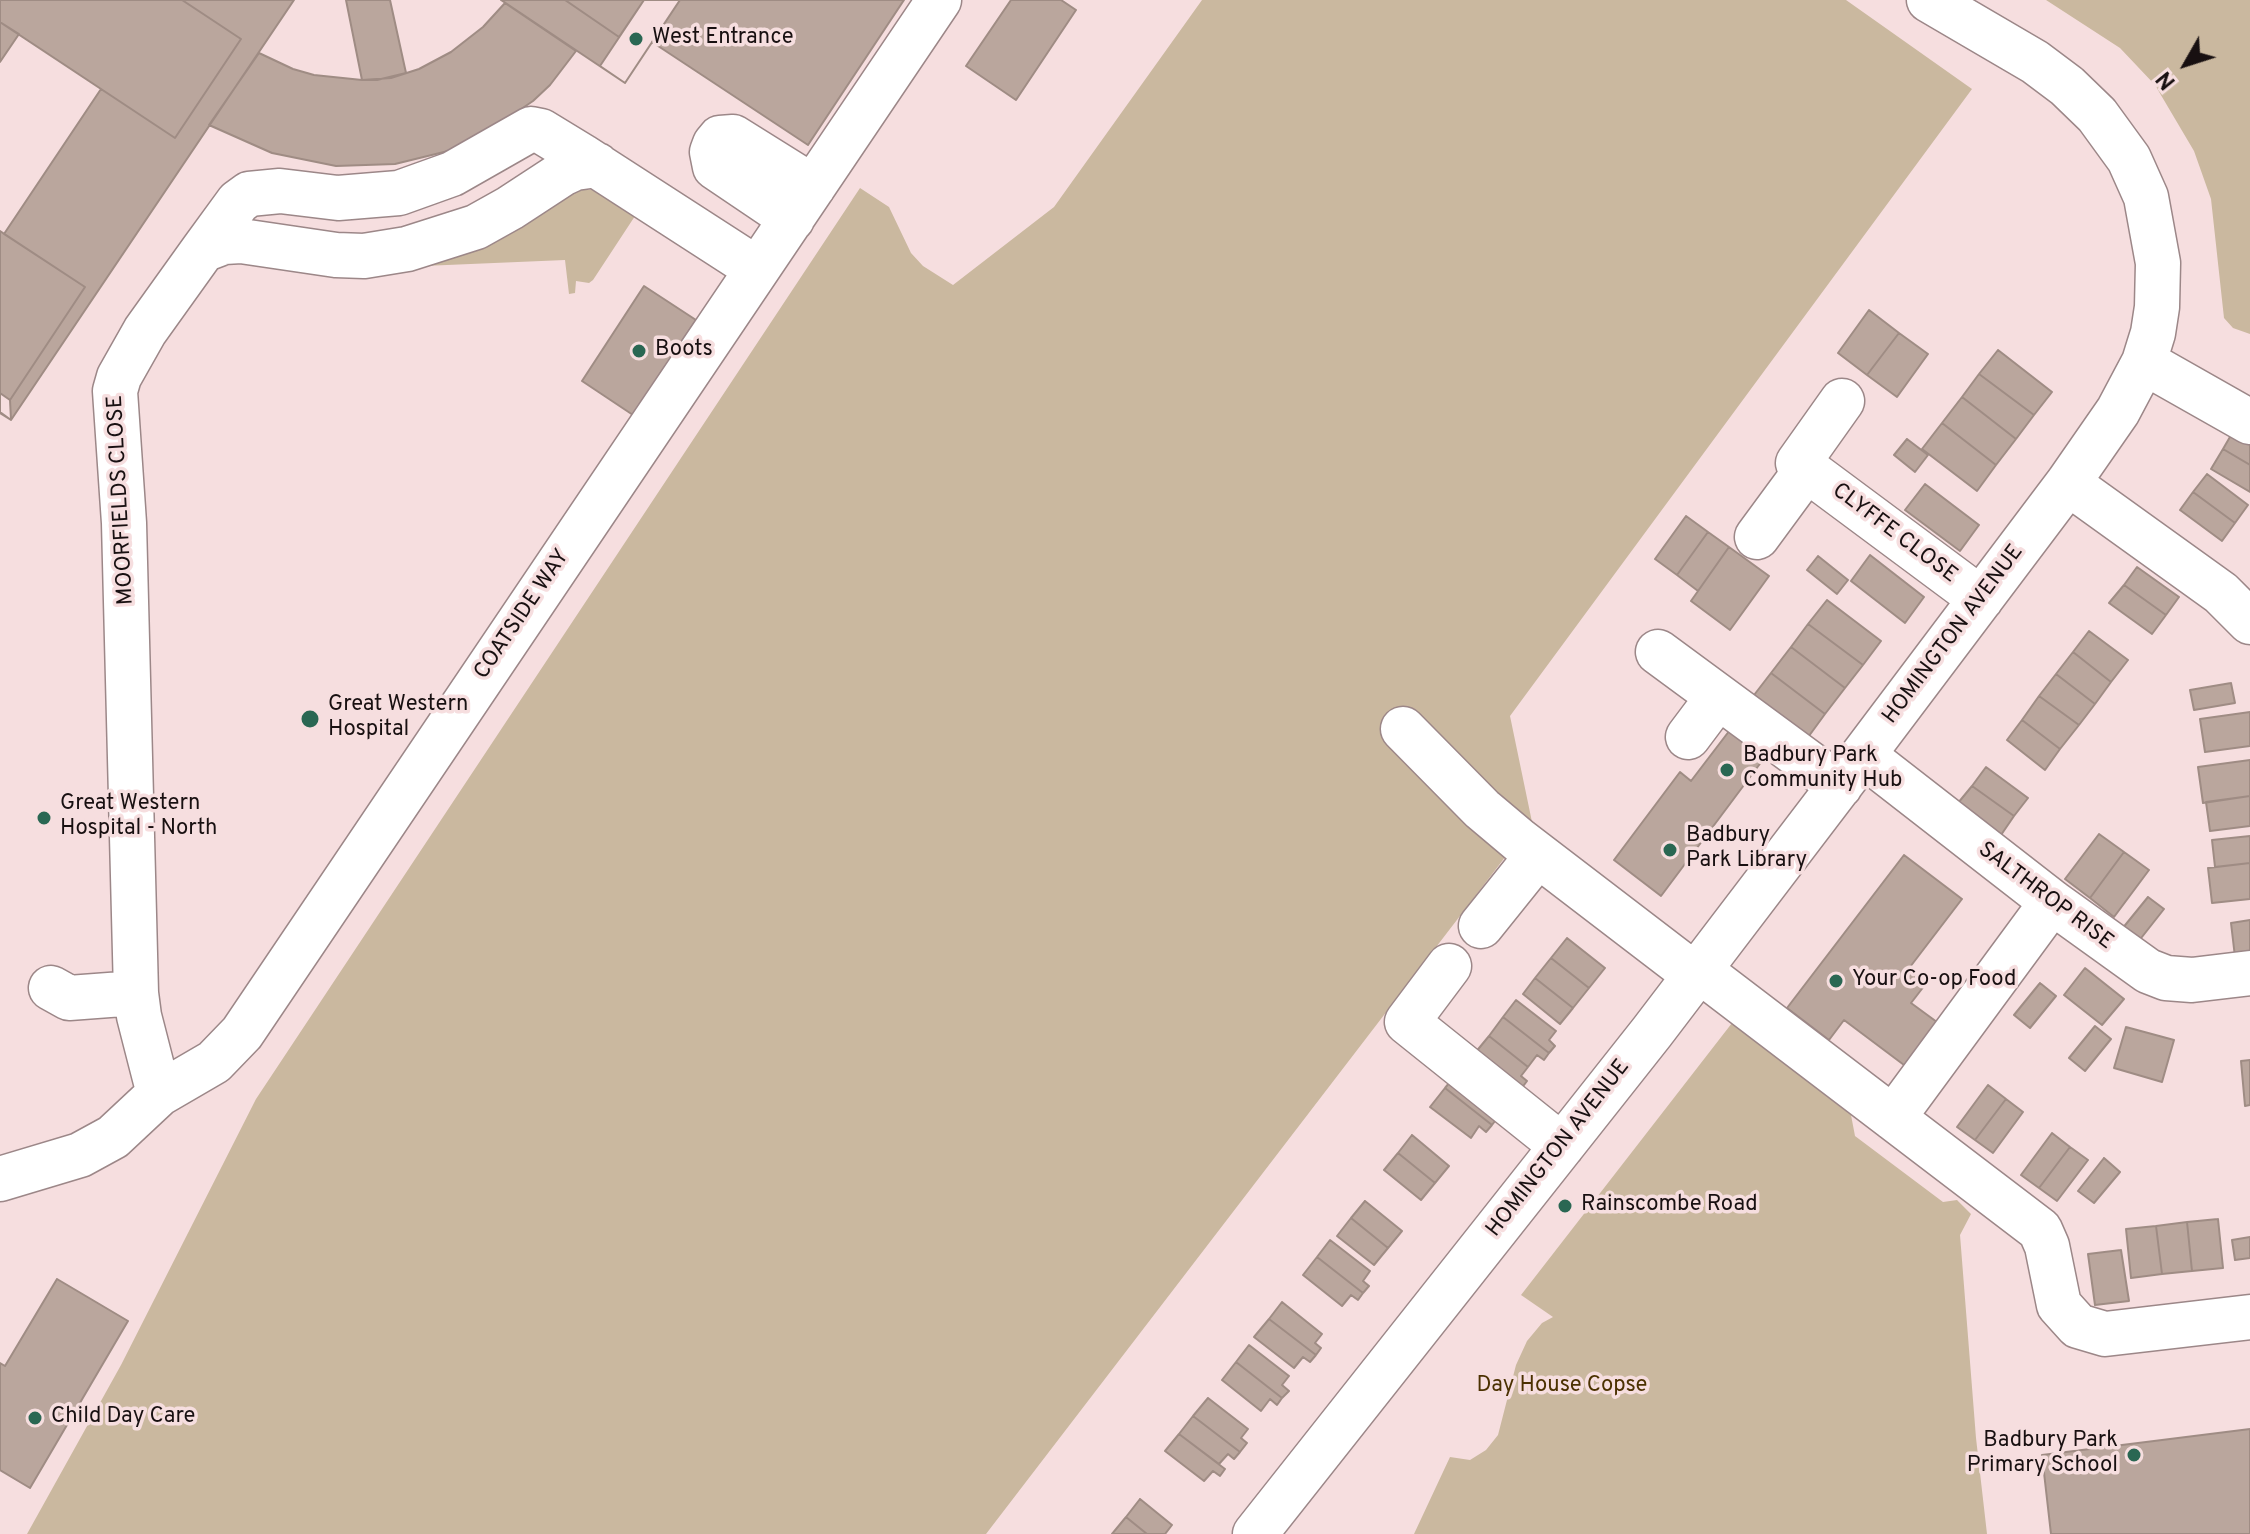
<!DOCTYPE html>
<style>
body{margin:0}
#map{position:relative;width:2250px;height:1534px;overflow:hidden;background:#f6dedf;font-family:Overpass,sans-serif}
canvas{display:block}
.north{position:absolute;left:2146px;top:24px;width:80px;height:80px;-webkit-text-stroke:6px #f6dedf;paint-order:stroke;rotate:231deg;font-size:22px;font-weight:700;line-height:32px;text-align:center;color:#181011}
.north::after{content:'';display:block;margin:auto;width:28px;height:36px;background:#181011;clip-path:polygon(50% 0,100% 100%,50% 72%,0 100%)}
</style>
<div id="map">
<canvas width="2250" height="1534"></canvas>
<div class="north">N</div>
</div>
<script>
const ctx = document.querySelector('canvas').getContext('2d');
ctx.lineJoin = 'round';
function fillPath(path, color) { ctx.fillStyle = color; ctx.fill(path, 'evenodd'); }
const poly = rows => new Path2D(rows.map(r => 'M' + r).join(''));
function stroke(path, color, width, dash) { ctx.strokeStyle = color; ctx.lineWidth = width; ctx.lineCap = dash ? 'butt' : 'round'; ctx.setLineDash(dash || []); ctx.stroke(path); }
function label(font, color, halo, rows, align = 'center') {
  ctx.font = font + ' Overpass,sans-serif'; ctx.lineWidth = 7; ctx.setLineDash([]); ctx.textBaseline = 'middle'; ctx.strokeStyle = halo; ctx.fillStyle = color; for (const [text, x, y, turn = 0] of rows) {
    ctx.save(); ctx.translate(x, y); ctx.rotate((+turn || 0) * Math.PI / 180); ctx.textAlign = isNaN(turn) ? turn : align; if (halo) ctx.strokeText(text, 0, 0); ctx.fillText(text, 0, 0); ctx.restore();
  }
}
const green = poly([
 [1202,0,1846,0,1972,89,1510,716,1532,822,986,1534,27,1534,121,1365,256,1099,860,188,889,207,911,253,923,266,953,285,1054,207],
 [2046,0,2250,0,2250,334,2233,328,2224,318,2211,199,2194,151,2155,85,2120,48],
 [575,190,597,190,637,213,593,280,589,283,576,281,575,293,569,294,565,260,376,268],
 [1732,1023,1851,1115,1855,1136,1943,1202,1957,1200,1971,1214,1960,1235,1976,1438,1987,1534,1414,1534,1450,1457,1470,1460,1486,1450,1498,1435,1516,1365,1527,1341,1542,1323,1553,1317,1521,1295]
]);
const building = poly([
 [0,0,182,0,241,39,175,138,0,22,0,0],
 [182,0,294,0,11,420,0,413,0,393,10,400,85,287,4,234,101,89,175,138,241,39,182,0],
 [346,0,390,0,406,73,377,80,362,80,346,0],
 [501,0,565,0,619,37,644,0,680,0,625,83,501,0],
 [565,0,644,0,619,37,565,0],
 [644,0,680,0,625,83,600,66,644,0],
 [680,0,904,0,808,145,652,42,680,0],
 [1011,0,1061,0,1076,10,1016,100,966,66,1011,0],
 [505,3,576,51,550,85,533,101,477,139,448,151,395,164,336,166,272,153,209,125,259,53,293,69,314,75,362,80,391,78,419,69,451,52,483,27,505,3],
 [0,22,19,34,0,62,0,22],
 [0,231,85,287,10,400,0,393,0,231],
 [644,286,696,320,633,415,582,381,644,286],
 [1869,310,1899,333,1867,375,1838,353,1869,310],
 [1899,333,1928,354,1897,397,1867,375,1899,333],
 [1998,350,2052,392,2034,415,1979,374,1998,350],
 [1979,374,2034,415,2016,439,1962,397,1979,374],
 [0,393,10,400,11,420,0,412,0,393],
 [1962,397,2016,439,1996,465,1942,423,1962,397],
 [1942,423,1996,465,1977,491,1922,449,1942,423],
 [2234,430,2250,439,2250,465,2223,449,2234,430],
 [1907,439,1928,455,1915,472,1894,455,1907,439],
 [2223,449,2250,465,2250,492,2211,469,2223,449],
 [2207,474,2248,505,2235,523,2193,492,2207,474],
 [1925,484,1979,525,1960,551,1905,510,1925,484],
 [2193,492,2235,523,2222,541,2180,510,2193,492],
 [1686,516,1708,532,1677,575,1655,559,1686,516],
 [1708,532,1729,547,1698,591,1677,575,1708,532],
 [1729,547,1769,576,1730,630,1691,601,1729,547],
 [1870,555,1924,597,1905,623,1851,581,1870,555],
 [1818,556,1848,580,1837,594,1807,570,1818,556],
 [2137,567,2179,597,2166,615,2124,585,2137,567],
 [2124,585,2166,615,2152,634,2109,603,2124,585],
 [1827,600,1881,641,1863,665,1808,624,1827,600],
 [1808,624,1863,665,1845,688,1791,647,1808,624],
 [2089,631,2128,660,2111,682,2073,652,2089,631],
 [1791,647,1845,688,1825,714,1771,673,1791,647],
 [2073,652,2111,682,2095,704,2056,674,2073,652],
 [1771,673,1825,714,1806,740,1751,699,1771,673],
 [2056,674,2095,704,2079,725,2039,696,2056,674],
 [2231,683,2235,703,2194,710,2190,690,2231,683],
 [2039,696,2079,725,2060,749,2022,720,2039,696],
 [2250,712,2250,746,2205,752,2200,719,2250,712],
 [2022,720,2060,749,2045,770,2007,740,2022,720],
 [1733,726,1768,753,1661,896,1614,860,1680,772,1691,781,1733,726],
 [2250,760,2250,796,2203,803,2198,767,2250,760],
 [1986,767,2028,798,2014,816,1972,786,1986,767],
 [1972,786,2014,816,2001,835,1958,803,1972,786],
 [2250,796,2250,826,2210,831,2206,802,2250,796],
 [2099,834,2124,852,2090,898,2065,879,2099,834],
 [2250,836,2250,863,2215,867,2212,840,2250,836],
 [2124,852,2149,870,2114,917,2090,898,2124,852],
 [1904,855,1962,899,1910,967,1928,981,1911,1003,1941,1025,1908,1068,1844,1020,1829,1040,1787,1008,1904,855],
 [2250,863,2250,899,2212,903,2208,868,2250,863],
 [2148,897,2164,909,2138,942,2122,929,2148,897],
 [2250,920,2250,955,2235,957,2231,923,2250,920],
 [1567,938,1605,968,1589,988,1551,958,1567,938],
 [1551,958,1589,988,1573,1008,1535,978,1551,958],
 [2085,968,2124,999,2102,1025,2064,995,2085,968],
 [1535,978,1573,1008,1560,1024,1523,994,1535,978],
 [2040,983,2056,996,2030,1028,2014,1015,2040,983],
 [1516,1000,1556,1031,1549,1040,1555,1046,1549,1053,1503,1017,1516,1000],
 [1503,1017,1549,1053,1544,1060,1537,1055,1528,1067,1489,1036,1503,1017],
 [2095,1026,2111,1039,2085,1071,2069,1058,2095,1026],
 [2126,1027,2174,1040,2162,1082,2114,1068,2126,1027],
 [1489,1036,1528,1067,1521,1076,1527,1081,1521,1089,1475,1053,1489,1036],
 [2250,1060,2250,1105,2245,1106,2241,1061,2250,1060],
 [1459,1071,1498,1117,1492,1125,1445,1088,1459,1071],
 [1988,1085,2006,1099,1975,1140,1957,1127,1988,1085],
 [1445,1088,1492,1125,1486,1132,1479,1126,1471,1138,1430,1107,1445,1088],
 [2006,1099,2023,1112,1993,1153,1975,1140,2006,1099],
 [2052,1133,2070,1147,2039,1188,2021,1175,2052,1133],
 [1412,1135,1449,1166,1435,1183,1398,1153,1412,1135],
 [2070,1147,2088,1160,2057,1201,2039,1188,2070,1147],
 [1398,1153,1435,1183,1421,1200,1384,1170,1398,1153],
 [2104,1158,2120,1172,2094,1203,2078,1191,2104,1158],
 [1365,1201,1402,1231,1388,1248,1351,1218,1365,1201],
 [1351,1218,1388,1248,1374,1265,1337,1236,1351,1218],
 [2218,1219,2223,1268,2192,1271,2187,1222,2218,1219],
 [2187,1222,2192,1271,2162,1274,2156,1226,2187,1222],
 [2156,1226,2162,1274,2131,1278,2126,1229,2156,1226],
 [2250,1237,2250,1258,2235,1260,2232,1240,2250,1237],
 [1330,1240,1370,1271,1363,1281,1369,1286,1363,1293,1317,1257,1330,1240],
 [2121,1250,2129,1301,2095,1305,2088,1254,2121,1250],
 [1317,1257,1363,1293,1358,1300,1351,1295,1342,1306,1303,1275,1317,1257],
 [57,1279,128,1321,30,1488,0,1470,0,1363,5,1366,57,1279],
 [1282,1302,1322,1334,1315,1343,1321,1348,1316,1355,1269,1319,1282,1302],
 [1269,1319,1316,1355,1310,1362,1303,1357,1294,1368,1254,1337,1269,1319],
 [1249,1345,1289,1376,1282,1385,1289,1391,1282,1398,1236,1362,1249,1345],
 [1236,1362,1282,1398,1277,1405,1270,1399,1261,1411,1222,1380,1236,1362],
 [1208,1398,1248,1429,1241,1438,1247,1443,1240,1452,1193,1416,1208,1398],
 [1193,1416,1240,1452,1234,1459,1228,1454,1219,1464,1179,1434,1193,1416],
 [2250,1429,2250,1534,2051,1534,2042,1455,2250,1429],
 [1179,1434,1225,1469,1220,1476,1213,1471,1204,1481,1165,1451,1179,1434],
 [1140,1499,1172,1525,1165,1534,1147,1534,1126,1517,1140,1499],
 [1126,1517,1147,1534,1112,1534,1126,1517]
]);
const minor = poly([
 [792,219,715,167,712,152,715,144,720,138,733,137,813,187],
 [203,250,224,242,241,241,336,255,364,256,407,249,476,227,510,208,562,174,575,168,597,165],
 [2144,362,2250,422],
 [1842,401,1798,463,1981,599],
 [2068,483,2221,593,2250,622],
 [1757,537,1807,469],
 [1658,652,1840,786],
 [1403,729,1482,809,1520,841,1695,975],
 [1688,737,1718,697],
 [1863,755,2052,902,2148,971,2166,978,2192,980,2250,973],
 [1481,926,1538,855],
 [1449,966,1407,1022,1562,1146],
 [1699,970,2040,1230,2047,1246,2059,1305,2078,1326,2105,1334,2250,1317],
 [51,988,69,998,136,993],
 [159,1094,139,1016,136,993,124,523,115,391,119,377,145,331,203,250,238,202,249,194,280,191,338,198,399,193,452,174,531,129,541,131,582,156,757,269],
 [1893,1118,2052,902],
 [0,1179,80,1155,113,1137,159,1094,214,1062,242,1033,939,0],
 [1255,1534,1652,1032,1863,755,2068,483,2118,411,2144,362,2153,333,2157,307,2158,263,2146,197,2129,159,2097,115,2067,86,2035,62,1929,0]
]);
const markers = [
 [636,39,8,"#2a6753"],
 [639,351,8,"#2a6753"],
 [310,719,10,"#2a6753"],
 [1727,770,8,"#2a6753"],
 [44,818,8,"#2a6753"],
 [1670,850,8,"#2a6753"],
 [1836,981,8,"#2a6753"],
 [1565,1206,8,"#2a6753"],
 [35,1418,8,"#2a6753"],
 [2134,1455,8,"#2a6753"]
];
const poiNames = [
 ["West Entrance",652,39],
 ["Boots",655,351],
 ["Great Western",328,706],
 ["Hospital",328,731],
 ["Badbury Park",1743,757],
 ["Community Hub",1743,782],
 ["Great Western",60,805],
 ["Hospital - North",60,830],
 ["Badbury",1686,837],
 ["Park Library",1686,862],
 ["Your Co-op Food",1852,981],
 ["Rainscombe Road",1581,1206],
 ["Child Day Care",51,1418],
 ["Badbury Park",2118,1442,"right"],
 ["Primary School",2118,1467,"right"]
];
const streetNames = [
 ["MOORFIELDS CLOSE",122,500,-93],
 ["CLYFFE CLOSE",1894,534,37],
 ["COATSIDE WAY",523,615,-56],
 ["HOMINGTON AVENUE",1954,635,-53],
 ["SALTHROP RISE",2045,897,37],
 ["HOMINGTON AVENUE",1559,1149,-52]
];
const parkNames = [
 ["Day House Copse",1562,1387]
];
fillPath(green, '#cab89f');
fillPath(building, '#baa69d');
stroke(building, '#9f8c84', 2);
stroke(minor, '#9c8788', 47);
stroke(minor, '#fff', 44);
for (const [x, y, r, color] of markers) { const dot = new Path2D(); dot.arc(x, y, r, 0, 2 * Math.PI); ctx.fillStyle = color; ctx.fill(dot); stroke(dot, '#f6dedf', 3); }
label('22px', '#181011', '#f6dedf', poiNames, 'left');
label('22px', '#181011', '#f6dedf', streetNames);
label('22px', '#4b3101', '#f6dedf', parkNames);
</script>
